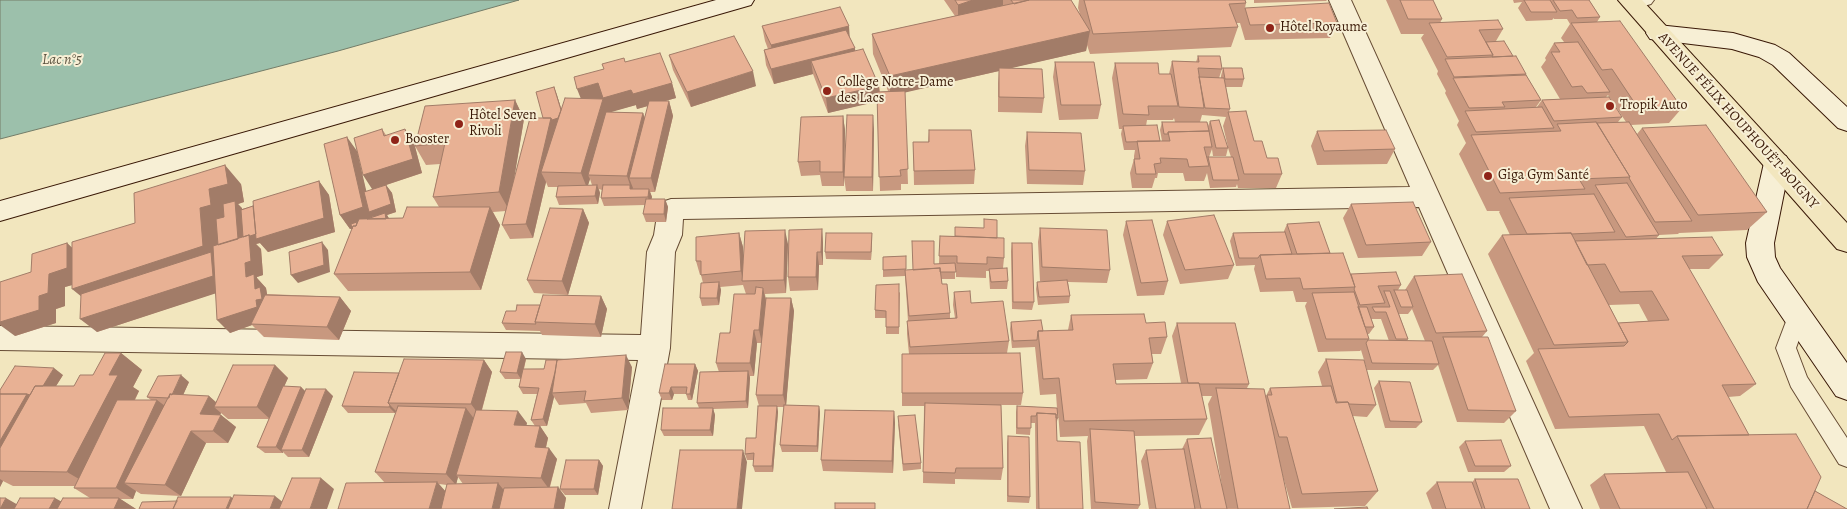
<!DOCTYPE html>
<meta charset="utf-8">
<style>
body{margin:0}
canvas{display:block;background:#f2e6be}
</style>
<canvas width="1847" height="509"></canvas>
<script>
const ctx = document.querySelector('canvas').getContext('2d');
ctx.lineJoin = 'round';
function fillPath(path, color) { ctx.fillStyle = color; ctx.fill(path, 'evenodd'); }
const poly = rows => new Path2D(rows.map(r => 'M' + r).join(''));
function stroke(path, color, width, dash) { ctx.strokeStyle = color; ctx.lineWidth = width; ctx.lineCap = dash ? 'butt' : 'round'; ctx.setLineDash(dash || []); ctx.stroke(path); }
function label(font, color, halo, rows, align = 'center') {
  ctx.font = font + ' Alegreya,serif'; ctx.lineWidth = 4; ctx.setLineDash([]); ctx.textBaseline = 'middle'; ctx.strokeStyle = halo; ctx.fillStyle = color; for (const [text, x, y, turn = 0] of rows) {
    ctx.save(); ctx.translate(x, y); ctx.rotate((+turn || 0) * Math.PI / 180); ctx.textAlign = isNaN(turn) ? turn : align; if (halo) ctx.strokeText(text, 0, 0); ctx.fillText(text, 0, 0); ctx.restore();
  }
}
const water = poly([
 [0,0,519,0,338,51,0,139,0,0]
]);
const lane = poly([
 [1629,0,1654,0,1651,4,1634,9,1629,8,1626,4,1629,0],
 [1797,309,1804,311,1807,317,1796,348,1807,377,1847,438,1847,467,1839,464,1791,387,1776,348,1790,311,1797,309]
]);
const street = poly([
 [1329,0,1351,0,1582,509,1550,509,1419,207,683,219,682,235,675,252,670,348,641,509,609,509,638,360,0,350,0,326,641,335,647,252,654,235,658,209,662,202,671,199,1410,187,1329,0]
]);
const secondary = poly([
 [716,0,754,0,751,5,0,221,0,201,716,0],
 [1658,25,1733,33,1775,45,1789,53,1847,107,1847,131,1838,128,1773,65,1759,57,1732,49,1650,39,1646,33,1650,27,1658,25],
 [1777,153,1786,156,1790,163,1774,243,1775,257,1780,268,1847,363,1847,400,1836,396,1758,282,1747,257,1746,243,1764,163,1768,156,1777,153]
]);
const highway = poly([
 [1618,0,1642,0,1847,223,1847,252,1837,249,1618,0]
]);
const wall = poly([
 [944,0,1071,0,1080,14,1078,8,1079,0,1245,0,1246,3,1245,8,1337,23,1330,38,1245,40,1240,23,1236,23,1238,27,1231,47,1090,54,1087,45,1086,51,1010,68,1044,98,1042,113,998,112,998,83,999,71,905,92,908,184,901,184,901,190,880,191,877,101,828,113,813,74,774,84,766,65,764,50,768,49,765,41,762,26,849,26,849,36,855,48,855,51,879,86,880,92,888,91,873,54,872,34,955,16],
 [1254,0,1327,0,1326,1,1254,3],
 [1386,0,1433,0,1442,19,1440,23,1503,29,1496,41,1513,56,1526,74,1526,75,1541,100,1536,107,1537,107,1542,100,1560,99,1541,67,1546,60,1545,58,1554,43,1564,42,1561,38,1570,24,1567,19,1554,19,1554,18,1552,20,1526,21,1518,8,1522,2,1514,3,1513,0,1589,0,1600,17,1597,22,1682,108,1669,123,1631,125,1637,134,1642,128,1767,212,1747,230,1679,233,1678,234,1659,235,1656,239,1723,255,1709,269,1689,269,1756,384,1740,396,1728,397,1749,435,1815,491,1847,509,1600,509,1590,485,1604,474,1666,472,1644,426,1555,429,1526,361,1534,353,1488,254,1502,235,1510,235,1499,212,1500,211,1487,211,1459,154,1466,143,1457,125,1459,121,1445,93,1446,91,1437,74,1438,71,1421,38,1424,34,1401,34],
 [1608,95,1626,122,1618,122,1622,117,1606,97],
 [1639,304,1648,321,1618,323,1609,305],
 [669,55,756,86,691,107,673,70],
 [1198,56,1222,69,1219,78,1221,78,1221,76,1223,68,1244,79,1242,87,1226,87,1230,109,1229,112,1267,158,1282,174,1276,188,1238,188,1237,184,1236,187,1210,188,1207,173,1204,181,1185,181,1183,173,1158,173,1157,178,1155,178,1152,188,1132,188,1130,173,1134,159,1134,156,1135,150,1124,150,1121,134,1122,129,1119,129,1112,78,1115,63,1159,74,1169,74,1172,61,1196,62],
 [1202,115,1226,117,1223,126,1228,147,1210,121,1208,126,1200,122],
 [1174,118,1175,122,1162,122,1160,130,1162,141,1160,141,1146,126,1147,120,1173,120],
 [1228,148,1231,157,1209,157,1212,149,1213,156,1226,156],
 [625,62,672,83,676,98,665,101,669,101,673,116,655,192,650,192,652,197,651,199,665,199,668,207,666,222,646,222,643,214,645,205,604,206,601,198,602,190,599,189,600,193,598,204,559,205,556,197,558,187,548,187,546,182,533,238,510,239,502,225,506,211,493,212,500,225,481,290,348,291,334,274,352,229,350,229,340,215,357,151,366,192,382,186,382,129,386,135,414,143,422,173,386,185,392,193,396,212,387,215,389,219,403,218,439,207,433,197,440,164,426,165,415,146,515,100,524,119,513,183,543,118,554,87,561,108,581,98,604,69],
 [636,105,637,109,648,106,645,118,643,113,609,112],
 [590,179,592,185,588,185],
 [1055,62,1101,105,1098,119,1059,120,1053,77],
 [843,116,845,130,844,186,822,186,820,175,801,176,798,162],
 [874,129,873,191,846,191,844,177],
 [929,130,975,170,974,184,914,185,913,142,928,142],
 [1317,131,1395,149,1387,164,1317,165,1311,146],
 [1027,132,1085,171,1083,185,1027,184,1025,146],
 [319,181,329,195,335,232,268,252,260,243,256,244,261,249,263,275,257,277,257,278,266,288,267,294,340,297,351,311,339,340,264,337,252,325,230,333,215,293,97,332,81,296,72,285,65,287,65,306,56,309,56,323,15,336,31,272,67,243,72,248,135,223,241,184,244,202,238,204,242,209,253,206],
 [1351,204,1431,242,1422,256,1358,258,1343,218],
 [583,209,589,223,568,295,534,293,527,280],
 [984,219,997,238,1004,258,1003,268,1008,281,1007,289,990,289,989,276,989,271,986,271,986,278,956,277,956,270,955,270,955,279,941,279,942,284,950,313,950,318,955,318,953,305,954,292,971,303,1009,341,1007,353,1023,393,1021,405,1001,405,1003,468,1001,480,955,479,955,484,923,483,924,406,902,406,902,393,909,354,907,334,907,321,908,321,905,276,883,277,883,257,906,256,906,270,913,270,934,264,939,264,940,236,955,236,984,228],
 [1126,221,1168,281,1164,295,1137,296,1123,235],
 [1167,221,1234,265,1228,279,1180,284,1163,235],
 [1287,224,1330,253,1351,274,1401,285,1398,290,1405,290,1414,276,1487,331,1482,337,1516,411,1504,423,1457,422,1438,365,1433,370,1367,370,1361,350,1360,351,1318,352,1305,306,1307,302,1296,302,1293,291,1260,292,1254,269,1255,265,1236,266,1230,241,1233,233,1284,232,1284,231],
 [1412,309,1425,341,1407,341,1408,339,1399,314,1408,314],
 [1371,319,1381,319,1389,341,1368,340,1369,339,1367,334,1369,334,1374,327],
 [1040,228,1110,270,1107,283,1068,282,1070,296,1069,303,1038,305,1036,289,1037,282,1050,281,1040,281,1038,242],
 [822,229,823,243,823,265,819,265,818,290,790,291,788,277],
 [739,233,743,247,743,262,788,244,786,293,765,294,766,300,791,298,794,311,786,405,819,406,820,412,818,452,782,452,780,445,784,407,777,407,778,412,773,472,755,472,753,466,754,460,747,460,745,454,756,438,759,406,756,395,762,343,757,343,754,376,750,376,750,378,748,408,713,409,715,415,713,436,664,436,661,430,699,408,697,403,719,372,716,363,746,294,743,285,720,287,721,290,719,305,702,306,700,298,703,283,701,275,700,275,696,261],
 [872,233,871,260,826,259,825,252],
 [1012,243,1034,302,1032,310,1012,309,1011,251],
 [900,292,899,334,886,334,886,318,875,318,875,310],
 [601,296,607,309,601,337,542,335,540,331,506,330,502,323,516,311,540,305],
 [1071,315,1146,323,1167,337,1161,354,1152,354,1153,363,1147,379,1116,380,1116,384,1181,383,1172,336,1177,323,1249,384,1247,388,1266,396,1270,388,1322,386,1318,372,1326,359,1376,405,1367,417,1353,416,1378,491,1365,506,1292,508,1280,466,1290,509,1149,509,1141,461,1146,450,1182,449,1187,439,1222,486,1208,404,1212,396,1202,396,1207,419,1199,435,1135,436,1140,505,1138,509,1091,509,1087,441,1088,436,1060,437,1058,412,1058,418,1056,424,1057,441,1083,509,1036,509,1035,423,1031,423,1030,435,1016,434,1016,412,1017,406,1057,408,1056,394,1040,395,1035,347,1012,348,1010,329,1011,322,1043,331,1068,330],
 [121,353,142,370,133,387,139,391,135,400,151,400,147,397,189,382,183,395,209,396,216,402,275,365,288,378,284,386,301,387,305,391,333,396,309,457,288,457,283,452,283,453,265,453,257,447,269,419,228,419,221,413,220,415,221,415,236,427,228,443,206,443,181,496,141,494,136,491,133,499,120,499,136,509,0,509,17,504,61,501,90,498,74,488,75,486,13,486,3,481,0,487,0,390,63,375,56,386,74,386,93,375],
 [526,359,524,369,632,367,628,410,591,413,586,403,559,405,554,397,547,426,535,426,531,420,537,394,523,394,519,387,521,379,505,379,500,372],
 [484,360,492,372,482,410,527,423,526,426,540,426,548,438,546,448,557,459,550,487,558,487,566,498,564,509,385,483,375,472,396,412,395,413,348,413,342,406,399,373],
 [458,477,463,484,456,484],
 [439,484,447,485,445,491],
 [695,364,698,371,692,400,688,400,686,394,674,394,672,400,662,400,659,393],
 [1379,381,1422,422,1416,428,1385,428,1374,388],
 [894,411,895,423,893,473,823,471,821,460],
 [898,423,921,463,921,469,903,471],
 [1008,436,1030,497,1029,503,1007,502,1007,443],
 [1465,441,1511,466,1504,472,1468,472,1459,447],
 [599,460,603,466,598,495,565,495,560,489],
 [1475,479,1530,509,1432,509,1426,493,1437,482,1472,482]
]);
const shadedWall = poly([
 [973,0,1003,0,1003,6,958,20,958,5],
 [849,26,850,41,773,60,771,45],
 [1090,31,1086,51,890,96,890,76],
 [855,48,856,63,811,61,813,74,774,84,771,69],
 [753,71,756,86,691,107,687,92],
 [598,83,631,90,672,83,676,98,637,109,636,105,608,113,588,175,590,179,587,188,581,173,603,99,583,104,577,89],
 [879,86,880,101,828,113,826,98],
 [554,87,557,95,566,125,541,172,546,182,533,238,526,224],
 [515,100,524,119,509,210,499,192],
 [669,101,673,116,655,192,651,178],
 [643,113,648,128,629,178,633,188,632,190,630,189,630,185,627,176],
 [873,115,874,129,873,191,872,177],
 [843,116,845,130,844,186,843,172],
 [405,129,414,143,422,173,386,185,392,193,396,212,387,215,390,220,375,219,372,216,373,221,350,229,340,215,347,137,357,151,371,211,372,189,363,175],
 [225,165,241,184,244,202,238,204,242,208,244,238,319,181,329,195,335,232,268,252,260,243,256,244,261,249,263,275,257,277,257,278,266,288,267,294,251,324,252,325,230,333,217,320,246,277,245,263,250,246,226,290,97,332,80,319,93,306,72,289,200,208,209,189],
 [597,185,600,193,598,204,595,196],
 [649,189,652,197,650,205,648,197],
 [665,199,668,207,666,222,664,214],
 [490,207,500,225,481,290,470,272],
 [583,209,589,223,568,295,562,281],
 [822,229,823,243,823,265,821,252],
 [785,230,788,244,786,293,784,280],
 [739,233,743,247,744,281,743,281,741,271],
 [872,233,872,241,871,260,871,252],
 [322,242,328,250,330,272,298,283,291,275],
 [67,243,82,257,83,282,65,287,65,306,56,309,56,323,15,336,0,325,0,310,39,296,49,274],
 [817,252,819,265,818,290,816,277],
 [719,282,721,290,719,305,717,298],
 [763,288,766,301,762,343,759,330],
 [601,296,607,309,601,337,595,324],
 [340,297,351,311,339,340,327,327],
 [791,298,794,311,786,407,783,395],
 [754,330,757,343,754,376,750,363],
 [522,352,526,359,521,379,517,373],
 [121,353,142,370,133,387,139,391,91,486,67,472,109,375],
 [626,355,632,367,628,410,622,398],
 [484,360,492,372,480,416,471,404],
 [558,360,552,393,554,397,547,426,543,419],
 [695,364,698,371,692,400,690,394],
 [275,365,288,378,270,419,257,407],
 [54,368,63,375,46,402,37,395],
 [748,371,750,378,748,408,746,401],
 [181,375,189,382,179,404,171,398],
 [301,387,307,393,281,450,283,452,283,453,276,447],
 [671,387,674,394,672,400,669,393],
 [326,389,333,396,309,457,302,450],
 [27,394,45,406,0,471,0,441],
 [209,396,221,407,214,407,221,413,214,426,200,414],
 [157,400,173,412,124,483,136,491,133,499,116,488],
 [390,405,396,411,395,413,389,407],
 [777,406,778,412,773,472,772,466],
 [819,406,820,412,818,452,817,446],
 [466,408,475,420,456,475,458,477,456,485,446,474],
 [713,408,715,415,713,436,710,430],
 [518,411,527,423,523,437,514,425],
 [894,411,895,423,893,473,892,461],
 [221,415,236,427,228,443,213,431],
 [540,426,548,438,543,459,535,447],
 [191,431,206,443,181,496,165,485],
 [549,448,557,459,549,489,541,478],
 [743,450,747,462,742,509,737,509],
 [599,460,603,466,598,495,594,489],
 [321,478,334,489,327,509,310,509],
 [0,479,3,481,0,487],
 [437,482,447,493,443,509,429,509],
 [498,483,507,494,504,509,492,509],
 [558,487,566,498,564,509,554,509],
 [275,496,289,507,288,509,270,509],
 [231,497,246,507,245,509,226,509],
 [6,498,25,509,0,509],
 [55,498,73,508,73,509,49,509],
 [119,498,136,509,114,509]
]);
const building = poly([
 [955,0,973,0,958,5,955,0],
 [1011,0,1029,0,1014,4,1011,0],
 [1029,0,1071,0,1090,31,890,76,872,34,1029,0],
 [1084,0,1245,0,1246,3,1229,4,1238,27,1093,34,1084,0],
 [1400,0,1433,0,1442,19,1408,19,1400,0],
 [1524,0,1550,0,1557,12,1531,12,1524,0],
 [1553,0,1589,0,1600,17,1577,18,1572,10,1560,11,1553,0],
 [1329,3,1337,23,1250,25,1245,8,1329,3],
 [840,7,849,26,771,45,762,26,840,7],
 [1498,20,1503,29,1479,30,1493,55,1447,57,1429,23,1498,20],
 [1620,21,1682,108,1640,111,1612,69,1602,70,1571,23,1620,21],
 [846,30,855,48,771,69,764,50,846,30],
 [734,36,753,71,687,92,669,55,734,36],
 [1504,41,1513,56,1492,57,1493,55,1486,42,1504,41],
 [1578,42,1610,92,1587,93,1582,86,1572,87,1551,52,1560,52,1554,43,1578,42],
 [863,49,879,86,826,98,811,61,863,49],
 [660,53,672,83,633,94,631,90,603,98,598,83,577,89,574,77,604,69,602,64,624,58,625,62,660,53],
 [1198,56,1220,56,1222,69,1198,68,1204,108,1179,107,1172,61,1199,62,1198,56],
 [1516,56,1526,74,1454,77,1445,59,1516,56],
 [1055,62,1094,62,1101,105,1061,105,1055,62],
 [1115,63,1158,63,1159,74,1171,74,1178,106,1148,106,1149,115,1123,114,1115,63],
 [999,68,1042,69,1044,98,999,97,999,68],
 [1223,68,1242,68,1244,79,1225,79,1223,68],
 [1526,75,1541,100,1502,102,1505,107,1469,108,1453,78,1526,75],
 [1199,77,1224,78,1230,109,1205,108,1199,77],
 [554,87,561,110,558,118,552,120,551,118,543,118,536,92,554,87],
 [905,91,908,169,900,170,901,176,879,177,877,92,905,91],
 [1609,97,1622,117,1554,121,1542,100,1609,97],
 [565,98,603,99,581,173,541,172,565,98],
 [515,100,499,192,433,197,445,143,415,146,425,106,515,100],
 [649,101,669,101,651,178,629,178,649,101],
 [1542,107,1554,128,1476,132,1465,111,1542,107],
 [1246,111,1254,141,1262,141,1267,158,1278,158,1282,174,1244,174,1228,112,1246,111],
 [606,112,643,113,627,176,588,175,606,112],
 [847,115,873,115,872,177,844,177,847,115],
 [843,116,843,172,820,172,820,161,798,162,801,117,843,116],
 [530,118,551,118,526,224,502,225,530,118],
 [1219,120,1228,148,1216,148,1210,121,1219,120],
 [1162,122,1207,122,1209,131,1168,132,1168,134,1164,134,1162,122],
 [1596,122,1630,177,1579,179,1585,189,1500,193,1471,135,1561,131,1557,124,1596,122],
 [1629,122,1692,221,1655,222,1629,178,1630,177,1597,123,1629,122],
 [1157,125,1160,141,1126,142,1123,126,1157,125],
 [1706,125,1767,212,1698,215,1642,128,1706,125],
 [382,129,384,136,405,129,413,159,363,175,354,138,382,129],
 [929,130,971,130,975,170,914,171,913,142,929,142,929,130],
 [1386,130,1395,149,1324,151,1317,131,1386,130],
 [1209,131,1212,147,1204,147,1209,166,1189,167,1187,159,1160,158,1161,163,1154,164,1156,174,1136,174,1134,159,1140,159,1137,141,1170,141,1168,132,1209,131],
 [1027,132,1081,133,1085,171,1029,170,1027,132],
 [347,137,363,207,340,215,324,144,347,137],
 [1208,157,1233,157,1239,180,1213,180,1208,157],
 [225,165,228,184,209,189,211,205,200,208,203,246,72,289,72,242,135,223,134,193,225,165],
 [319,181,324,218,256,239,253,201,319,181],
 [1627,183,1659,235,1626,237,1595,185,1627,183],
 [386,185,391,204,369,212,364,192,386,185],
 [597,185,595,196,556,197,558,186,597,185],
 [603,185,630,185,630,189,649,189,648,197,601,198,603,185],
 [1594,194,1615,232,1571,234,1571,233,1527,234,1509,198,1594,194],
 [646,199,665,199,664,214,643,214,646,199],
 [235,201,238,239,218,245,216,219,224,217,223,204,235,201],
 [1413,202,1431,242,1366,245,1351,204,1413,202],
 [253,206,256,234,250,236,249,235,243,237,241,210,253,206],
 [407,207,490,207,470,272,334,274,353,226,356,226,359,219,403,218,407,207],
 [550,208,583,209,562,281,527,280,550,208],
 [385,213,386,219,367,219,385,213],
 [1214,215,1234,265,1185,270,1167,221,1214,215],
 [984,219,997,220,997,238,955,236,955,227,984,228,984,219],
 [1152,220,1168,281,1141,283,1126,221,1152,220],
 [357,222,356,226,353,226,352,229,351,224,357,222],
 [1319,222,1330,253,1297,254,1287,224,1319,222],
 [1040,228,1107,230,1110,270,1042,267,1040,228],
 [822,229,821,252,817,252,816,277,788,277,789,230,822,229],
 [785,230,784,280,742,281,745,231,785,230],
 [1285,232,1292,254,1260,255,1258,258,1239,258,1233,233,1285,232],
 [739,233,741,271,701,275,701,261,696,261,696,237,739,233],
 [826,233,872,233,871,252,825,252,826,233],
 [1571,233,1628,342,1554,345,1502,235,1571,233],
 [249,235,251,261,245,263,246,277,254,274,255,289,260,287,262,299,256,300,257,307,217,320,213,246,249,235],
 [940,236,1004,238,1004,258,987,257,987,264,957,263,957,256,939,256,940,236],
 [1712,237,1723,255,1682,256,1756,384,1722,385,1749,435,1677,436,1672,440,1659,414,1569,417,1538,349,1624,346,1628,342,1618,323,1669,320,1652,291,1620,292,1605,264,1587,265,1575,241,1712,237],
 [912,241,934,241,934,264,955,263,956,272,940,272,940,268,913,270,912,241],
 [322,242,324,265,291,275,289,252,322,242],
 [67,243,67,268,49,274,48,293,39,296,39,310,0,322,0,282,31,272,32,254,67,243],
 [1012,243,1032,243,1034,302,1013,302,1012,243],
 [211,252,213,276,80,319,81,294,211,252],
 [1343,253,1355,287,1303,289,1300,278,1266,279,1260,255,1343,253],
 [906,256,906,269,883,270,883,257,906,256],
 [940,268,942,284,947,284,950,313,909,316,905,270,940,268],
 [1007,268,1008,281,991,282,989,269,1007,268],
 [1396,272,1401,285,1378,286,1385,303,1360,305,1354,289,1355,287,1351,274,1396,272],
 [1462,274,1487,331,1436,333,1414,276,1462,274],
 [1067,280,1070,296,1039,297,1037,282,1067,280],
 [719,282,717,298,700,298,701,283,719,282],
 [899,284,899,327,886,327,886,311,875,310,876,285,899,284],
 [756,287,763,288,759,330,754,330,750,363,716,363,720,333,730,333,734,294,755,294,756,287],
 [1394,290,1407,290,1413,307,1401,307,1394,290],
 [970,291,971,303,1003,301,1009,341,910,347,907,321,957,318,954,292,970,291],
 [1384,291,1390,291,1408,339,1396,339,1386,312,1375,312,1372,307,1390,307,1384,291],
 [1354,292,1369,339,1326,339,1312,293,1354,292],
 [265,295,340,297,327,327,251,324,265,295],
 [543,295,601,296,595,324,535,322,543,295],
 [766,298,791,298,783,395,756,395,766,298],
 [517,305,540,305,535,322,536,324,502,323,506,311,516,311,517,305],
 [1358,307,1367,307,1374,327,1365,327,1358,307],
 [1144,314,1146,323,1165,322,1167,337,1149,338,1153,363,1113,364,1116,384,1199,383,1207,419,1064,421,1059,378,1043,379,1038,331,1073,330,1071,315,1144,314],
 [1041,320,1043,331,1038,331,1037,340,1013,341,1011,322,1041,320],
 [1177,323,1235,323,1249,384,1199,384,1199,383,1188,383,1177,323],
 [1443,337,1488,337,1516,411,1468,410,1443,337],
 [1368,340,1432,341,1439,364,1372,363,1366,343,1368,340],
 [506,352,522,352,517,373,500,372,506,352],
 [105,353,121,353,109,375,118,375,67,472,0,471,0,448,35,386,74,386,80,375,93,375,105,353],
 [1020,353,1023,393,902,393,902,354,1020,353],
 [626,355,622,398,584,401,586,391,552,393,557,360,626,355],
 [404,359,484,360,471,404,388,403,404,359],
 [1326,359,1364,360,1376,405,1349,404,1348,402,1337,402,1326,359],
 [546,360,558,360,557,360,555,372,543,419,531,420,539,388,519,387,523,369,544,369,546,360],
 [665,364,695,364,690,394,686,394,687,387,671,387,669,393,659,393,665,364],
 [233,365,275,365,257,407,214,407,233,365],
 [15,366,54,368,43,386,35,386,30,395,27,394,0,394,0,390,15,366],
 [748,371,746,401,697,403,700,372,748,371],
 [354,372,399,373,388,403,390,405,389,407,342,406,354,372],
 [181,375,172,395,170,394,169,398,147,397,158,376,181,375],
 [1379,381,1410,382,1422,422,1390,421,1379,381],
 [283,386,301,387,276,447,257,447,283,386],
 [1331,386,1336,403,1348,402,1378,491,1302,494,1287,437,1279,437,1267,395,1272,395,1270,388,1331,386],
 [1216,388,1264,389,1290,509,1238,509,1216,388],
 [306,389,326,389,302,450,281,450,306,389],
 [0,394,27,394,0,441,0,394],
 [170,394,209,396,200,414,221,415,213,431,191,431,165,485,124,483,170,394],
 [117,400,157,400,116,488,74,488,117,400],
 [925,403,1001,405,1003,468,956,468,955,473,923,472,925,403],
 [784,405,819,406,817,446,780,445,784,405],
 [398,406,466,408,446,474,375,472,398,406],
 [758,406,777,406,772,466,753,466,754,453,745,454,746,438,756,438,758,406],
 [1017,406,1057,408,1058,418,1056,418,1056,414,1037,413,1036,416,1031,416,1031,428,1017,428,1017,406],
 [663,408,713,408,710,430,661,430,663,408],
 [476,410,518,411,514,425,540,426,535,447,549,448,541,478,456,475,476,410],
 [825,410,894,411,892,461,821,460,825,410],
 [1037,413,1056,414,1057,441,1080,442,1083,509,1039,509,1037,413],
 [915,415,921,463,903,464,898,416,915,415],
 [1090,429,1134,431,1140,505,1095,502,1090,429],
 [1796,434,1821,477,1807,509,1714,509,1677,436,1796,434],
 [1008,436,1029,437,1030,497,1008,496,1008,436],
 [1211,438,1227,509,1201,509,1187,439,1211,438],
 [1501,440,1511,466,1475,466,1465,441,1501,440],
 [1184,449,1195,509,1156,509,1146,450,1184,449],
 [680,450,743,450,737,509,672,509,680,450],
 [566,460,599,460,594,489,560,489,566,460],
 [1688,472,1707,509,1620,509,1604,474,1688,472],
 [292,478,321,478,310,509,279,509,292,478],
 [1475,479,1518,479,1530,509,1485,509,1475,479],
 [437,482,429,509,338,509,346,483,437,482],
 [1437,482,1472,482,1482,509,1446,509,1437,482],
 [498,483,492,509,441,509,447,484,498,483],
 [558,487,554,509,499,509,504,488,558,487],
 [1815,491,1847,509,1807,509,1815,491],
 [234,495,275,496,270,509,228,509,234,495],
 [178,497,231,497,226,509,173,509,178,497],
 [0,498,6,498,0,509,0,498],
 [20,498,55,498,49,509,14,509,20,498],
 [63,498,119,498,114,509,57,509,63,498],
 [177,501,173,509,139,509,142,502,177,501],
 [835,503,875,503,875,509,835,509,835,503],
 [1367,507,1368,509,1334,509,1367,507]
]);
const markers = [
 [1270,28,5,"#8f2418"],
 [827,91,5,"#8f2418"],
 [1610,106,5,"#8f2418"],
 [459,124,5,"#8f2418"],
 [395,140,5,"#8f2418"],
 [1488,176,5,"#8f2418"]
];
const poiNames = [
 ["Hôtel Royaume",1280,28],
 ["Collège Notre-Dame",837,83],
 ["des Lacs",837,99],
 ["Tropik Auto",1620,106],
 ["Hôtel Seven",469,116],
 ["Rivoli",469,132],
 ["Booster",405,140],
 ["Giga Gym Santé",1498,176]
];
const streetNames = [
 ["AVENUE FÉLIX HOUPHOUËT-BOIGNY",1738,121,48]
];
const waterNames = [
 ["Lac n°5",62,60]
];
fillPath(water, '#9cc0ab');
stroke(water, '#747d69', 1);
stroke(lane, '#674c34', 2);
stroke(street, '#674c34', 2);
stroke(secondary, '#391806', 2);
stroke(highway, '#391806', 2);
fillPath(lane, '#f7efd5');
fillPath(street, '#f7efd5');
fillPath(secondary, '#f7efd5');
fillPath(highway, '#f2e6be');
fillPath(wall, '#c8987f');
fillPath(shadedWall, '#a27c68');
fillPath(building, '#e8b194');
stroke(building, '#a27c68', 1);
for (const [x, y, r, color] of markers) { const dot = new Path2D(); dot.arc(x, y, r, 0, 2 * Math.PI); ctx.fillStyle = color; ctx.fill(dot); stroke(dot, '#f7efd5', 2); }
label('14px', '#391806', '#f7efd5', poiNames, 'left');
label('14px', '#391806', '#f7efd5', streetNames);
label('italic 15px', '#5c5340', '#f7efd5', waterNames);
</script>
